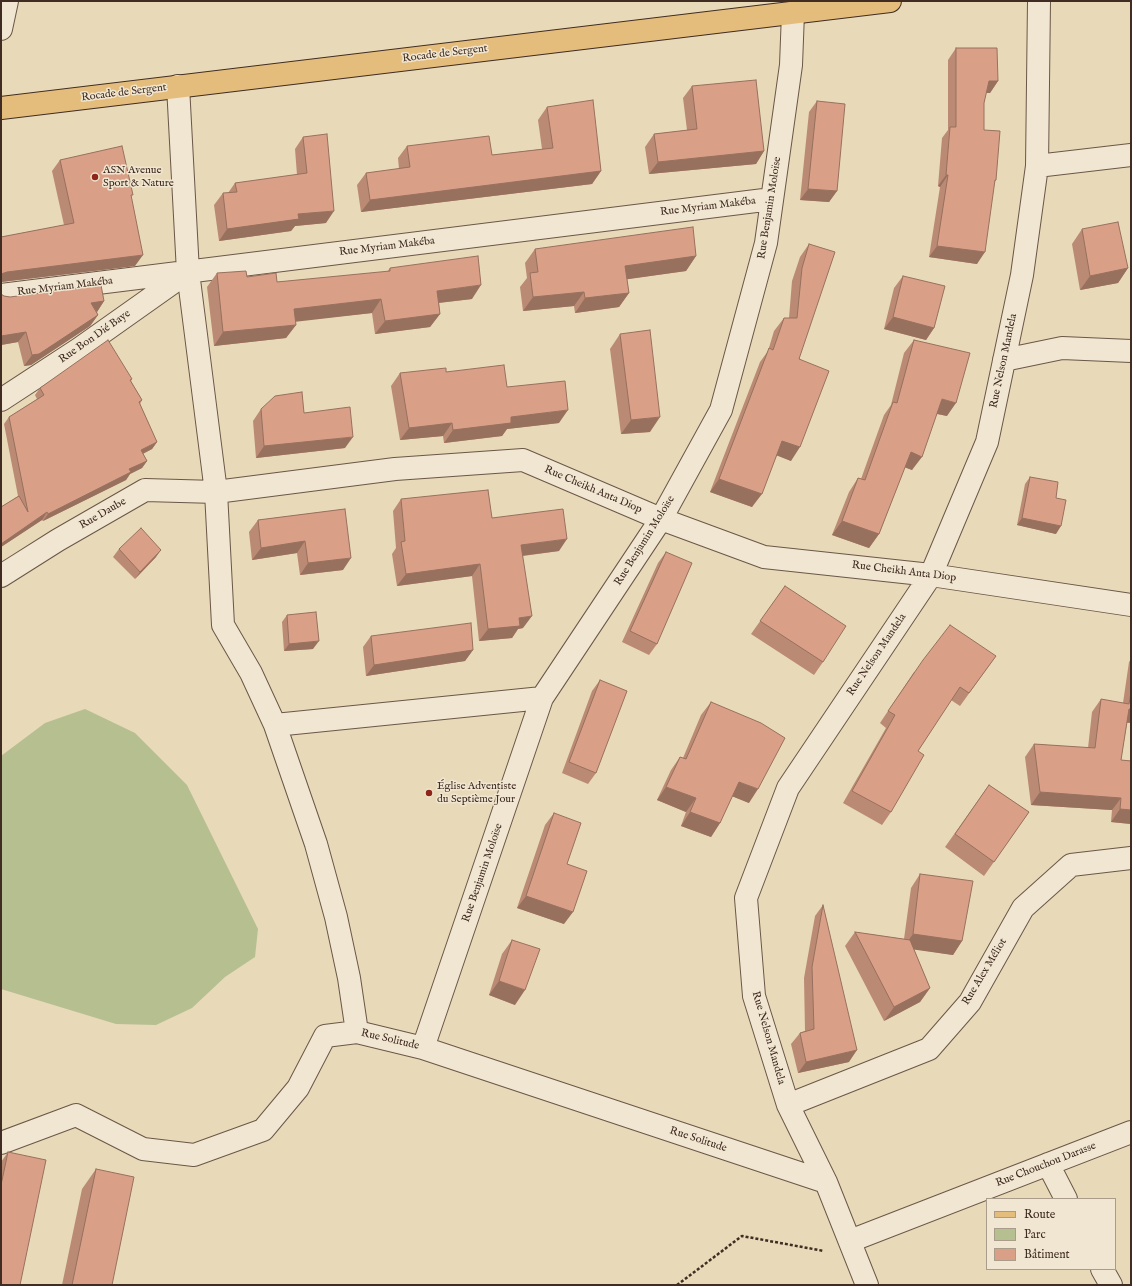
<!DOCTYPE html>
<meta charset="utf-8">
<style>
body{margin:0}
#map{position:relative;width:1132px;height:1286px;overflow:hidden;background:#e8d9b8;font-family:"IM FELL English",serif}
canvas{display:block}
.frame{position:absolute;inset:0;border:2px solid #402c22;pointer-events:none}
.legend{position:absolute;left:986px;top:1198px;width:130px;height:72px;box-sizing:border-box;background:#f0e6d1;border:1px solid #aa9c8b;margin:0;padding:5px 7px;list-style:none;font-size:12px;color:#402c22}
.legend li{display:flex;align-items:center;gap:8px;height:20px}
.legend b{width:20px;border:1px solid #aa9c8b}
</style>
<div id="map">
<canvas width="1132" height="1286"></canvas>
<div class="frame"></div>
<ul class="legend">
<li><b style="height:5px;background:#e4bc7c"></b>Route</li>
<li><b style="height:11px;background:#b6bf8f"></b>Parc</li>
<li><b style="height:11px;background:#d9a087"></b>Bâtiment</li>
</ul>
</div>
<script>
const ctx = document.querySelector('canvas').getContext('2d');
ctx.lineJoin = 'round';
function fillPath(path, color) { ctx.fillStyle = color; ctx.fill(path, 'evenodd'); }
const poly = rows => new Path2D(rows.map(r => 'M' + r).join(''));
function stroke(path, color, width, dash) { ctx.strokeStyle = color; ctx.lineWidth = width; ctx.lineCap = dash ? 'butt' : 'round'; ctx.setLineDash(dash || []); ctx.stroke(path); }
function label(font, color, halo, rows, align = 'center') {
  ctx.font = font + ' "IM FELL English",serif'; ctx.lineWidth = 3; ctx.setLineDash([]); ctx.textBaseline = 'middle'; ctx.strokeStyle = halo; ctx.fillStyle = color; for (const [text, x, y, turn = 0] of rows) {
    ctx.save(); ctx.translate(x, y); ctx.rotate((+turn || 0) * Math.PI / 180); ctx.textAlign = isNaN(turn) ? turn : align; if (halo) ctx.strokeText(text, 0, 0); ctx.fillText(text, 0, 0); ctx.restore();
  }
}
const green = poly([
 [85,709,135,733,187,785,258,929,255,957,225,977,192,1008,156,1025,116,1024,1,989,1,756,45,723]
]);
const path = poly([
 [677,1285,742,1236,824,1251]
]);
const minor = poly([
 [1,29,7,1],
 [178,86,188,272,216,492,223,625,251,673,275,725,542,698],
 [1037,166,1131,155],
 [1,295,772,199],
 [1004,360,1062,348,1131,351],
 [1,400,79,349,185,274],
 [1,576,58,540,145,490,216,492,395,469,523,460,661,519,764,557,931,575,1131,605],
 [275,725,316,844,336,917,349,978,357,1032],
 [423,1048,542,698,661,519,721,410,766,243,791,65,793,13],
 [788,1105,929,1049,970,1002,1023,908,1071,865,1131,858],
 [1,1143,76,1115,143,1149,194,1155,263,1130,298,1088,325,1036,357,1032,423,1048,826,1182],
 [1048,1164,1066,1199],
 [850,1241,1131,1132],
 [1102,1269,1111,1285],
 [867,1285,826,1182,788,1105,754,996,746,898,788,788,931,575,987,442,1022,275,1037,166,1039,1]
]);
const major = poly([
 [1,108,890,1]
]);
const wall = poly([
 [956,48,998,81,990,93,986,93,984,103,984,130,996,180,994,183,977,264,929,257,940,187,938,186,942,138,948,130,948,60],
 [692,86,764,151,756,164,649,174,645,147,654,134,687,130,683,98],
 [817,101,837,191,829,202,800,200,809,112],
 [547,107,601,171,592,184,361,212,357,185,366,173,399,169,398,158,407,146,492,155,542,149,538,120],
 [303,137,326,223,295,226,291,231,219,241,214,205,223,193,228,193,235,183,297,175,295,149],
 [60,160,131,198,135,266,1,282,1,237,64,225,52,171],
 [1082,229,1128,268,1118,283,1080,290,1072,244],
 [809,244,791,461,777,455,752,507,710,492,760,362,768,351,774,331,784,318,789,318,792,281,800,257],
 [535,249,696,256,686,271,627,279,629,293,619,307,575,313,574,306,523,311,520,287,527,278,525,263],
 [390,268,472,299,439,303,440,314,430,327,375,334,372,313,295,321,296,325,286,338,214,346,207,287,217,273,247,277,277,282,387,272],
 [903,276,934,328,926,340,884,329,894,288],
 [1,294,4,296,10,297,104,301,97,312,98,315,90,326,31,365,24,366,18,342,1,345],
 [620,334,650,432,621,434,610,349],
 [914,340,947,416,937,414,912,470,905,467,879,534,869,548,832,535,849,492,858,478,861,479,884,415,891,405,904,353],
 [446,372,507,387,559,423,507,429,502,436,444,443,443,436,400,440,391,386,400,373],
 [132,379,131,381,142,400,140,404,157,442,152,449,143,454,147,461,142,468,130,474,126,480,43,521,42,520,1,547,1,507,18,496,4,424,9,417,37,399,35,395,40,388],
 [261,409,304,413,345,448,256,458,253,421],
 [1030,477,1056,498,1056,534,1017,525,1025,484],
 [1131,481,1131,510,1130,510,1130,483],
 [401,499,492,518,559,551,523,556,523,628,518,629,512,638,479,641,472,576,397,586,392,554,396,548,393,511],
 [345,509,343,570,300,575,297,553,252,560,249,532,258,520],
 [119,549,156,557,135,579,113,557],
 [666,552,657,644,649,655,622,642,658,563],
 [785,586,823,662,814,675,751,634],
 [287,615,313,649,284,651,282,622],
 [371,636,473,650,465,661,366,676,363,647],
 [996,656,960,706,951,700,918,751,891,812,882,825,843,803,886,728,880,723,914,672],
 [1131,659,1131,723,1127,723,1121,760,1131,761,1131,824,1111,822,1112,810,1031,805,1025,757,1034,744,1088,748,1092,712,1101,699,1123,703,1129,662],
 [600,680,596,773,588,784,562,773,592,691],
 [711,702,749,803,732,796,720,823,711,837,681,826,686,812,657,800,671,770,680,757,683,758,701,715],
 [989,785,1029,812,984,876,945,847],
 [554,813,567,864,564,924,517,908,545,825],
 [920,874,962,941,953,955,914,949,930,988,920,1002,884,1021,845,946,855,932,904,939,911,888],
 [823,905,849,1062,798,1073,791,1044,800,1033,805,1031,804,978,815,916],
 [512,940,515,1005,489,995,502,954],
 [8,1152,1,1285,1,1162],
 [96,1169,112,1285,62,1285,82,1189]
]);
const shadedWall = poly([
 [989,81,998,81,990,93,981,93],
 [764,151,756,164,649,174,658,162],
 [601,171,592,184,361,212,370,200],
 [946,175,948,175,940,187,938,186],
 [808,189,837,191,829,202,800,200],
 [334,211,326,223,295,226,291,231,219,241,227,229,298,214],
 [937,246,985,252,977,264,929,257],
 [143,255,135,266,1,282,1,274,7,272],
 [696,256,686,271,615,281,625,266],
 [1128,268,1118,283,1080,290,1090,276],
 [481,285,472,299,428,304,437,291],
 [584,292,574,306,523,311,533,297],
 [629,293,619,307,575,313,585,298],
 [381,299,372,313,285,323,294,309],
 [104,301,97,312,91,303],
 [440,314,430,327,375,334,385,321],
 [98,315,90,326,31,365,24,366,32,355],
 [893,317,934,328,926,340,884,329],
 [296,325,286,338,214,346,223,332],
 [26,332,18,342,1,345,1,336],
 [942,399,956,403,947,416,933,413],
 [568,410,559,423,507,429,502,436,444,443,453,430,511,417],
 [660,417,650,432,621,434,631,420],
 [452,423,443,436,400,440,409,428],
 [353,437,345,448,256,458,264,446],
 [782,441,800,447,791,461,773,454],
 [157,442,152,449,136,457,141,450],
 [911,452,922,457,912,470,901,466],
 [147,461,142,468,130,474,126,480,43,521,48,514,129,469],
 [719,479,762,494,752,507,710,492],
 [47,512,42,520,1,547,1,544],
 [1022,518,1061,526,1056,534,1017,525],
 [842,521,879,534,869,548,832,535],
 [567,539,559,551,512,557,521,545],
 [305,541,297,553,252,560,261,548],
 [161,550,156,557,135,579,140,572],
 [351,558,343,570,300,575,308,563],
 [480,564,472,576,397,586,406,574],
 [532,616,523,628,518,629,512,638,479,641,488,629,519,618],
 [319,641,313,649,284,651,289,644],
 [473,650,465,661,366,676,374,665],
 [1129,709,1131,709,1131,723,1120,721],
 [739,782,758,789,749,803,729,795],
 [666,787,696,798,686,812,657,800],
 [1040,792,1121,798,1112,810,1031,805],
 [1120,809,1131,810,1131,824,1111,822],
 [690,812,720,823,711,837,681,826],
 [526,896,573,912,564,924,517,908],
 [913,934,962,941,953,955,903,948],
 [499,981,525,990,515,1005,489,995],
 [930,988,920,1002,884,1021,894,1007],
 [857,1050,849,1062,798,1073,806,1062]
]);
const building = poly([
 [956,48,997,48,998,81,989,81,984,103,984,130,1000,131,996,180,995,180,985,252,937,246,948,175,946,175,950,127,956,127,956,48],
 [756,80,764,151,658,162,654,134,697,129,692,86,756,80],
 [593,100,601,171,370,200,366,173,410,167,407,146,489,136,492,155,553,148,547,107,593,100],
 [817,101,845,104,837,191,808,189,817,101],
 [327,134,334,211,298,214,299,219,227,229,223,193,237,192,235,183,307,173,303,137,327,134],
 [122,146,133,195,131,195,143,255,7,272,1,274,1,237,74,223,60,160,122,146],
 [1118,222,1128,268,1090,276,1082,229,1118,222],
 [693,227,696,256,625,266,629,293,585,298,584,292,533,297,530,273,538,272,535,249,693,227],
 [809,244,835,252,799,359,829,371,800,447,782,441,762,494,719,479,769,348,773,350,784,318,797,318,802,268,809,244],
 [478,256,481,285,437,291,440,314,385,321,381,299,294,309,296,325,223,332,217,273,246,271,247,277,276,273,277,282,390,271,390,268,478,256],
 [903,276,945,286,934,328,893,317,903,276],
 [101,285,104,301,91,303,98,315,39,354,32,355,26,332,1,336,1,294,4,296,10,297,101,285],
 [650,330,660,417,631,420,620,334,650,330],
 [108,340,132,379,130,380,142,400,139,402,157,442,141,450,147,461,129,469,131,472,48,514,47,512,1,544,1,507,19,496,28,512,9,417,44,395,40,388,108,340],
 [914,340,970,353,956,403,942,399,922,457,911,452,879,534,842,521,858,478,865,480,893,402,897,403,914,340],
 [504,365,507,387,565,381,568,410,511,417,511,423,453,430,452,423,409,428,400,373,446,368,446,372,504,365],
 [302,392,304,413,350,407,353,437,264,446,261,409,275,396,302,392],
 [1030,477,1058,482,1056,498,1066,500,1061,526,1022,518,1030,477],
 [488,490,492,518,563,509,567,539,521,545,532,616,519,618,520,626,488,629,480,564,406,574,401,542,405,541,401,499,488,490],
 [345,509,351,558,308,563,305,541,261,548,258,520,345,509],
 [141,528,161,550,140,572,119,549,141,528],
 [666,552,692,563,657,644,630,631,666,552],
 [785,586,846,626,823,662,760,621,785,586],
 [316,612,319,641,289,644,287,615,316,612],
 [471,623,473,650,374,665,371,636,471,623],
 [950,625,996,656,969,693,960,687,918,751,924,755,891,812,852,791,895,715,888,711,923,660,950,625],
 [600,680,627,691,596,773,569,762,600,680],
 [1131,693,1131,709,1129,709,1121,760,1131,761,1131,810,1120,809,1121,798,1040,792,1034,744,1095,748,1101,699,1129,704,1131,693],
 [711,702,761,723,785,738,758,789,739,782,720,823,690,812,696,798,666,787,680,757,686,759,711,702],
 [989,785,1029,812,994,862,955,834,989,785],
 [554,813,581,823,567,864,587,871,573,912,526,896,554,813],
 [920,874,973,881,962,941,913,934,920,874],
 [823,905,857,1050,806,1062,800,1033,814,1029,812,967,823,905],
 [855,932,910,940,930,988,894,1007,855,932],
 [512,940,540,949,525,990,499,981,512,940],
 [8,1152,46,1160,20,1285,1,1285,1,1185,8,1152],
 [96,1169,134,1177,112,1285,72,1285,96,1169]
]);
const markers = [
 [95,177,4,"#8f2418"],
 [429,793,4,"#8f2418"]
];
const streetNames = [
 ["Rocade de Sergent",445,54,-7],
 ["Rocade de Sergent",124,93,-7],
 ["Rue Myriam Makéba",708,207,-7],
 ["Rue Benjamin Moloïse",770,208,-81],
 ["Rue Myriam Makéba",387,247,-7],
 ["Rue Myriam Makéba",65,287,-7],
 ["Rue Bon Dié Baye",95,337,-35],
 ["Rue Nelson Mandela",1004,361,-78],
 ["Rue Cheikh Anta Diop",593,490,23],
 ["Rue Daube",103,514,-30],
 ["Rue Benjamin Moloïse",645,541,-58],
 ["Rue Cheikh Anta Diop",904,572,7],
 ["Rue Nelson Mandela",877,655,-56],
 ["Rue Benjamin Moloïse",483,873,-71],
 ["Rue Alex Méliot",985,972,-59],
 ["Rue Nelson Mandela",768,1038,74],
 ["Rue Solitude",390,1040,13],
 ["Rue Solitude",698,1140,18],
 ["Rue Chouchou Darasse",1046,1165,-21]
];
const poiNames = [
 ["ASN Avenue",103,171],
 ["Sport & Nature",103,184],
 ["Église Adventiste",437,787],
 ["du Septième Jour",437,800]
];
fillPath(green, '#b6bf8f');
stroke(minor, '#6a5748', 24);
stroke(major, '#402c22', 24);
stroke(path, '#402c22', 2.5, [3, 2]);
stroke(minor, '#f0e6d1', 22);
stroke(major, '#e4bc7c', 22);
fillPath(wall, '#bb8a74');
fillPath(shadedWall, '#98705e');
fillPath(building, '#d9a087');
stroke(building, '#98705e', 1);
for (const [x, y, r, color] of markers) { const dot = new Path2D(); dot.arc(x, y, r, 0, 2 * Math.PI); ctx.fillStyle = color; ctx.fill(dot); stroke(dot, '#f0e6d1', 1.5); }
label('11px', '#402c22', '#f0e6d1', streetNames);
label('11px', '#402c22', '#f0e6d1', poiNames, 'left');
</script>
